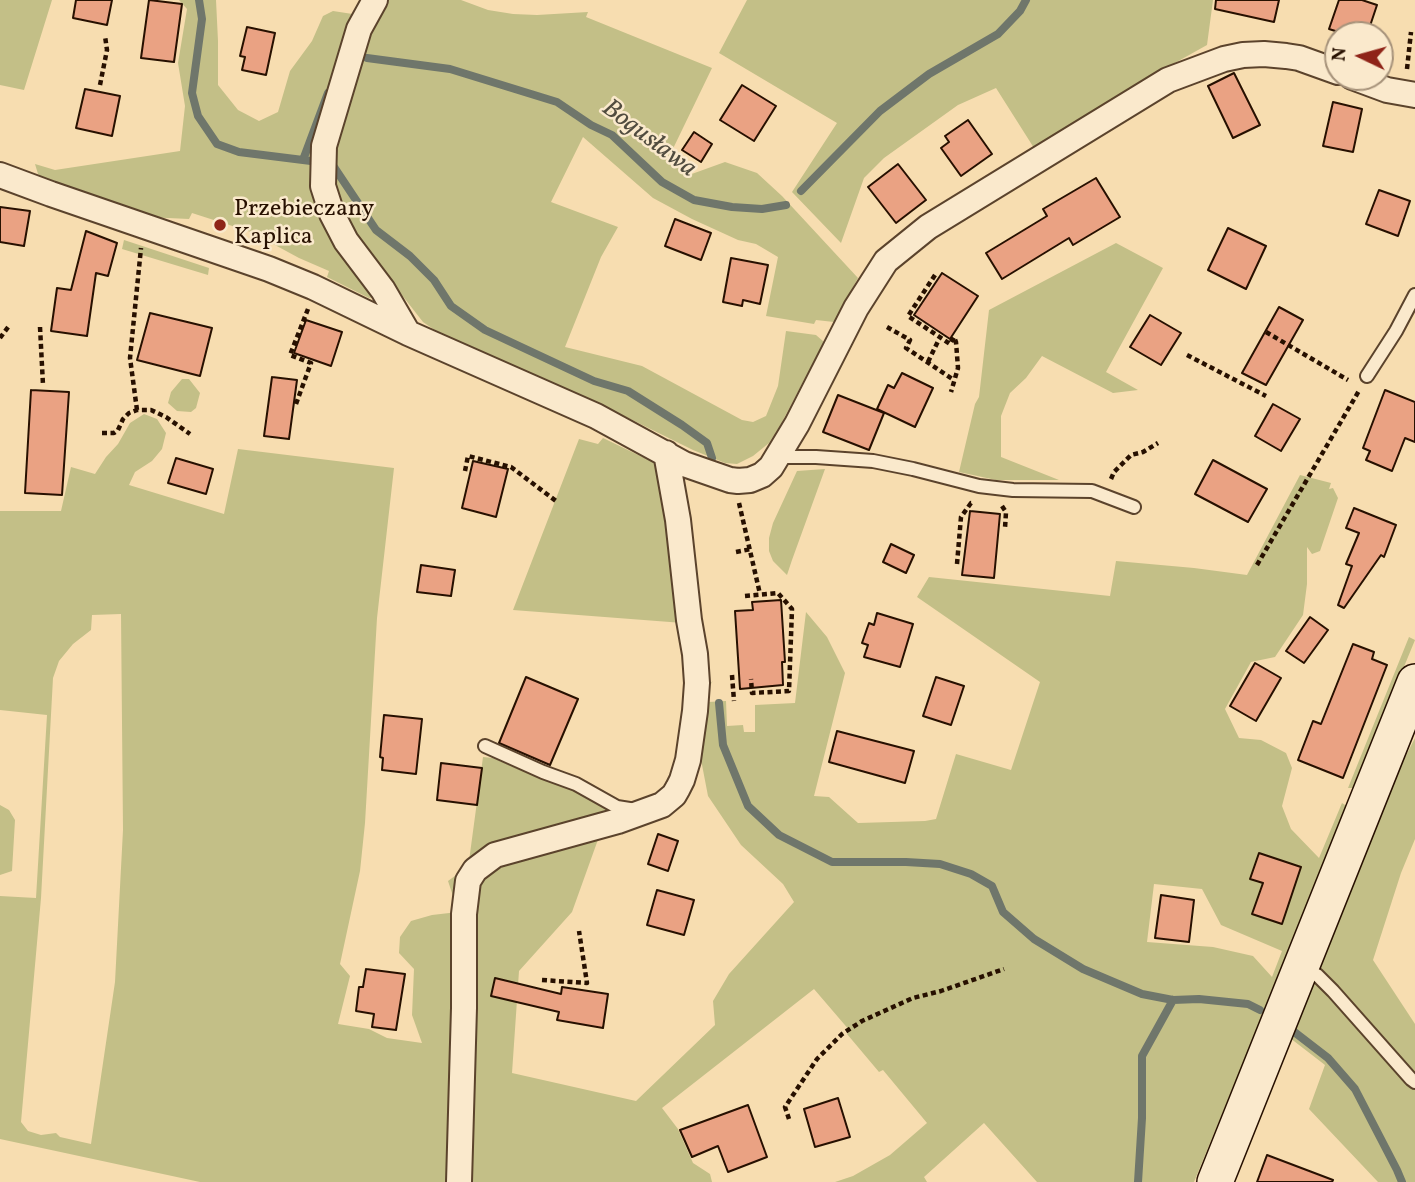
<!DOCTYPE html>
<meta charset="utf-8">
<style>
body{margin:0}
#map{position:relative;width:1415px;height:1182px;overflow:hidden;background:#f7ddb0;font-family:Vollkorn,serif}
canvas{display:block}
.north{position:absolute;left:1324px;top:21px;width:70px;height:70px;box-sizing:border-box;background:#fae9cc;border:2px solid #a6927a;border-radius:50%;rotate:275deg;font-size:19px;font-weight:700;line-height:28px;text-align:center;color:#271000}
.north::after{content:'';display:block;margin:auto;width:24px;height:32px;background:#8f2418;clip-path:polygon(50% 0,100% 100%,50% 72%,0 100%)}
</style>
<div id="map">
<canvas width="1415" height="1182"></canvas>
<div class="north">N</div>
</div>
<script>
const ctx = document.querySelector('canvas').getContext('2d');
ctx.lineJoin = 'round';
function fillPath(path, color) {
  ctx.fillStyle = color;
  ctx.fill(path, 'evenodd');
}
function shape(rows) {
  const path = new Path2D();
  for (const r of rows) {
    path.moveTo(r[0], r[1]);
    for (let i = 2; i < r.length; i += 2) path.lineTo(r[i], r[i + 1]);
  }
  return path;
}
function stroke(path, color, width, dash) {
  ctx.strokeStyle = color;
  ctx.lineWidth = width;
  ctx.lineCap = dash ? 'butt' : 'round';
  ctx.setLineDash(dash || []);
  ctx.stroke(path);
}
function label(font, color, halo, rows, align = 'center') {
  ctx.font = font + ' Vollkorn,serif';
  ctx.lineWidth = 5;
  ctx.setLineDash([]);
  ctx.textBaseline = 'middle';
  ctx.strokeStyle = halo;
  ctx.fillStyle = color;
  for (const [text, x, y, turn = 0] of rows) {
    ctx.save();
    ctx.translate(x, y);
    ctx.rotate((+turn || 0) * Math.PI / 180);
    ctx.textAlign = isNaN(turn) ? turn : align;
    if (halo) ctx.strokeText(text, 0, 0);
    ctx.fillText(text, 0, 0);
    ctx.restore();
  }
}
fillPath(shape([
 [0,0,52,0,24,90,0,85],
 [179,0,216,0,218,41,218,85,238,110,259,121,278,112,290,71,312,41,323,16,333,11,359,15,317,141,374,297,369,298,327,277,329,271,299,258,251,232,192,213,189,219,147,217,45,180,38,174,35,164,55,170,180,151,185,106,178,63,187,9],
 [383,0,461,0,488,10,513,14,537,15,588,12,586,17,712,68,668,159,689,175,725,162,757,173,782,196,858,278,834,322,816,320,814,324,766,316,778,257,756,244,738,240,692,219,653,198,583,137,551,202,618,227,601,257,565,347,642,366,742,420,753,422,766,416,778,386,786,331,816,335,824,342,781,424,769,443,753,456,737,464,725,463,693,450,610,409,465,346,439,333,423,322,351,230,337,204,329,155,358,56],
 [747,0,1213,0,1207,45,1164,69,1034,148,996,88,958,105,884,158,864,178,841,243,792,192,837,123,719,53],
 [124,240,209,268,208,275,122,249],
 [1116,243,1163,268,1106,372,1138,390,1113,393,1042,356,1026,378,1010,393,1001,416,1001,457,1059,480,996,480,959,472,975,404,979,397,989,310],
 [182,379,189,379,200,393,196,408,191,412,177,411,168,403,171,392],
 [144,414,157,419,166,433,162,449,152,461,135,472,129,485,224,514,238,449,394,468,377,618,365,823,360,871,340,964,350,976,338,1024,369,1029,387,1038,422,1043,412,1015,414,969,399,953,400,937,411,921,432,915,458,912,454,1182,200,1182,0,1139,0,896,36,898,47,715,0,710,0,511,61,511,71,467,95,474,106,457,118,444,130,423],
 [121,614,123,830,115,982,91,1144,60,1137,56,1133,41,1135,28,1131,21,1122,41,898,53,678,59,661,73,644,91,630,92,615],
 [603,438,659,465,683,623,513,610,579,439,598,444],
 [825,469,792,560,787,575,773,561,769,551,769,538,773,523,797,471],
 [1300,475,1331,483,1329,489,1333,488,1338,498,1320,551,1312,554,1307,547,1307,584,1303,615,1275,657,1251,662,1225,709,1239,738,1261,740,1286,753,1292,768,1282,806,1291,829,1319,858,1342,803,1348,807,1194,1182,1037,1182,984,1123,924,1177,927,1182,835,1182,853,1176,890,1155,927,1123,883,1070,879,1072,847,1034,850,1031,814,989,662,1108,678,1129,693,1163,710,1174,712,1182,464,1182,471,899,489,866,600,834,572,912,519,971,512,1073,636,1101,715,1025,713,1001,729,974,794,902,783,884,741,845,708,796,698,744,703,690,713,681,707,689,708,702,726,701,727,726,743,725,744,732,755,732,755,705,795,703,806,612,827,637,845,673,814,796,829,797,858,823,925,821,936,819,956,754,1011,770,1040,682,917,597,929,577,1110,596,1116,561,1194,568,1247,575],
 [1154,884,1202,889,1221,925,1282,951,1272,977,1253,956,1213,947,1147,942],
 [1409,637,1415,640,1354,788,1348,788],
 [1415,738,1415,839,1401,873,1373,960,1415,1024,1415,1182,1378,1182,1309,1109,1325,1065,1290,1038,1323,959,1395,777],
 [483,757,493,758,532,775,568,787,615,810,495,849,459,899,453,896,448,881,459,873,469,861],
 [0,805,9,810,15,820,12,871,0,875]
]), '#c3bf87');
stroke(shape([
 [199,0,202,19,192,93,198,116,217,144,239,152,311,161],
 [367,58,450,69,557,102,591,125,612,135,662,182,694,200,732,207,762,209,786,205],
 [303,160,328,93],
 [332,164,376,230,410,256,434,280,451,306,485,330,594,381,628,391,682,425,707,443,712,458],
 [801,191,880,111,929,74,998,34,1020,11,1026,0],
 [719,703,723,745,748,806,779,835,832,862,906,862,940,864,971,874,992,886,1003,912,1034,939,1083,969,1142,994,1173,1000,1199,999,1248,1004,1260,1010],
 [1293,1031,1328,1058,1355,1089,1397,1170,1402,1182],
 [1138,1182,1142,1118,1142,1056,1173,1000]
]), '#6f766b', 8);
const building = shape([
 [76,0,112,0,107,25,73,18,76,0],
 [149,0,182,4,174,62,141,58,149,0],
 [1216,0,1279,0,1274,22,1215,9,1216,0],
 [1339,0,1362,0,1377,5,1367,35,1348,35,1329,29,1339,0],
 [247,27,275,33,266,75,242,70,245,57,240,56,247,27],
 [1234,73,1260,125,1233,138,1208,86,1234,73],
 [742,85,776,106,754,141,720,120,742,85],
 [85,89,120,96,112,136,76,128,85,89],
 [1333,102,1362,109,1353,152,1323,146,1333,102],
 [968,120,992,154,961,176,941,148,949,142,945,136,968,120],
 [694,132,712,144,701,162,682,150,694,132],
 [898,164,926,200,896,223,868,187,898,164],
 [1096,178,1120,217,1073,245,1069,238,1002,279,986,253,1047,216,1043,209,1096,178],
 [1379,190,1410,201,1398,236,1366,224,1379,190],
 [0,207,30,211,24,246,0,242,0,207],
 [675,219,711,233,701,260,665,246,675,219],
 [1228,228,1266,246,1246,289,1208,270,1228,228],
 [86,231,117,243,108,276,96,273,87,336,51,331,57,288,71,290,86,231],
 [731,258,768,265,760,304,743,300,742,306,723,302,731,258],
 [942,273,978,296,950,339,914,315,942,273],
 [1279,307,1303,320,1266,385,1242,373,1279,307],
 [150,313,212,328,200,376,137,360,150,313],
 [1150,315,1181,333,1161,365,1130,347,1150,315],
 [306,320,342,332,331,366,294,353,306,320],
 [902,373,933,388,915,427,877,409,888,385,894,388,902,373],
 [272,377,297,380,289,439,264,436,272,377],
 [31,390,69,392,62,495,25,493,31,390],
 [1385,390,1415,402,1415,442,1405,438,1392,471,1366,460,1370,451,1363,448,1385,390],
 [838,395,884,413,869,450,823,432,838,395],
 [1273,404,1300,419,1281,451,1255,436,1273,404],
 [176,458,213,469,206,494,168,483,176,458],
 [1213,460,1267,489,1248,522,1195,494,1213,460],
 [473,461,508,469,496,517,462,508,473,461],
 [1354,508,1396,525,1384,557,1381,555,1344,608,1338,605,1352,566,1346,564,1359,533,1346,528,1354,508],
 [970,511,1000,514,994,578,962,575,970,511],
 [891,544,914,555,906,573,883,562,891,544],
 [421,565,455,570,451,596,417,592,421,565],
 [781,600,785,662,782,662,783,685,740,689,735,611,753,610,752,602,781,600],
 [877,613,913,624,900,667,864,657,868,645,862,643,869,623,874,625,877,613],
 [1310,617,1328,630,1304,663,1286,651,1310,617],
 [1353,644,1374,652,1372,659,1387,665,1343,778,1298,760,1313,721,1321,724,1353,644],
 [1255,663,1281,678,1256,721,1230,706,1255,663],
 [526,677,578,699,550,765,499,743,526,677],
 [936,677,964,686,951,725,923,716,936,677],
 [384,715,422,719,416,774,382,770,383,758,380,757,384,715],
 [837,731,914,751,905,783,829,762,837,731],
 [441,763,482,768,477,805,437,800,441,763],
 [658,834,678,841,668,871,648,864,658,834],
 [1259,853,1301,867,1282,924,1252,914,1263,883,1250,879,1259,853],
 [657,890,694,900,684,935,647,925,657,890],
 [1161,895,1194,900,1189,942,1155,938,1161,895],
 [366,969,405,974,396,1030,372,1027,374,1014,356,1011,359,987,363,987,366,969],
 [495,978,561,994,562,987,608,994,603,1028,557,1020,559,1012,491,996,495,978],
 [838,1098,850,1137,815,1147,804,1109,838,1098],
 [748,1105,767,1157,728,1172,718,1146,692,1157,680,1130,748,1105],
 [1267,1155,1333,1180,1332,1182,1257,1182,1267,1155]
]);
fillPath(building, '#eaa283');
stroke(building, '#271000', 2);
const service = shape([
 [1367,376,1396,331,1415,295],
 [778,457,816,457,873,461,913,469,979,486,1013,490,1092,491,1134,507],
 [485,746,543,772,576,784,617,807,636,810],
 [1304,970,1317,975,1333,991,1411,1079,1415,1082]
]);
const minor = shape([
 [375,0,359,29,324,146,323,186,332,214,346,241,383,290,408,333],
 [1352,77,1387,90,1415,95],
 [0,175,51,194,269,269,313,287,408,333,596,416,684,464,730,480,738,481,750,480,762,475,771,467,797,424,856,308,886,261,928,227,1168,80,1224,59,1243,55,1264,54,1286,56,1299,58,1338,72],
 [459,1182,464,1008,464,914,468,881,475,870,495,855,618,821,662,805,674,795,678,788,682,780,688,760,695,711,697,683,695,654,689,620,678,520,666,453]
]);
const secondary = shape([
 [1215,1182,1415,682]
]);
stroke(service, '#5b432c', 16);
stroke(minor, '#5b432c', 28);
stroke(secondary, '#271000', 38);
stroke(shape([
 [1407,69,1411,32],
 [100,85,107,50,105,36],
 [935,275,908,316,950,344,954,337,956,342,958,368,951,392],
 [40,327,43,385],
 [887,327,910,340,906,348,954,380],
 [1266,332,1348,380],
 [0,338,9,326],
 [1187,355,1266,396],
 [928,362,940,337],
 [296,404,311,363,290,355,308,309],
 [137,410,130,358,141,248],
 [102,433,114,433,118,430,123,419,129,413,137,410,151,410,166,417,190,434],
 [465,471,468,456,511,467,556,501],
 [1111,479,1114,472,1131,455,1143,452,1158,443],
 [739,503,760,594],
 [1002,506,1006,512,1005,528],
 [736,552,751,549],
 [957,564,961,517,971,503,972,503],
 [1257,565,1360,389],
 [745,596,778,593,792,609,789,691,752,693,751,679],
 [732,675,734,701],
 [542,980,587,983,579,931],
 [789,1119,785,1107,817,1059,842,1034,862,1021,913,998,941,991,1004,969]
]), '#271000', 4.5, [5, 3.5]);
stroke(service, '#fae9cc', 12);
stroke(minor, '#fae9cc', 24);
stroke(secondary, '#fae9cc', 35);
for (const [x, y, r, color] of [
 [220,225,7,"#8f2418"]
]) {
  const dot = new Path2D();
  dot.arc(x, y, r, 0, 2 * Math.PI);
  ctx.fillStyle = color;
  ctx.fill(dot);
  stroke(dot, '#fae9cc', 2.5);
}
label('24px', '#271000', '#fae9cc', [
 ["Przebieczany",234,211],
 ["Kaplica",234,239]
], 'left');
label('italic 26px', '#514c3f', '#fae9cc', [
 ["Bogusława",648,140,37]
]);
</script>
